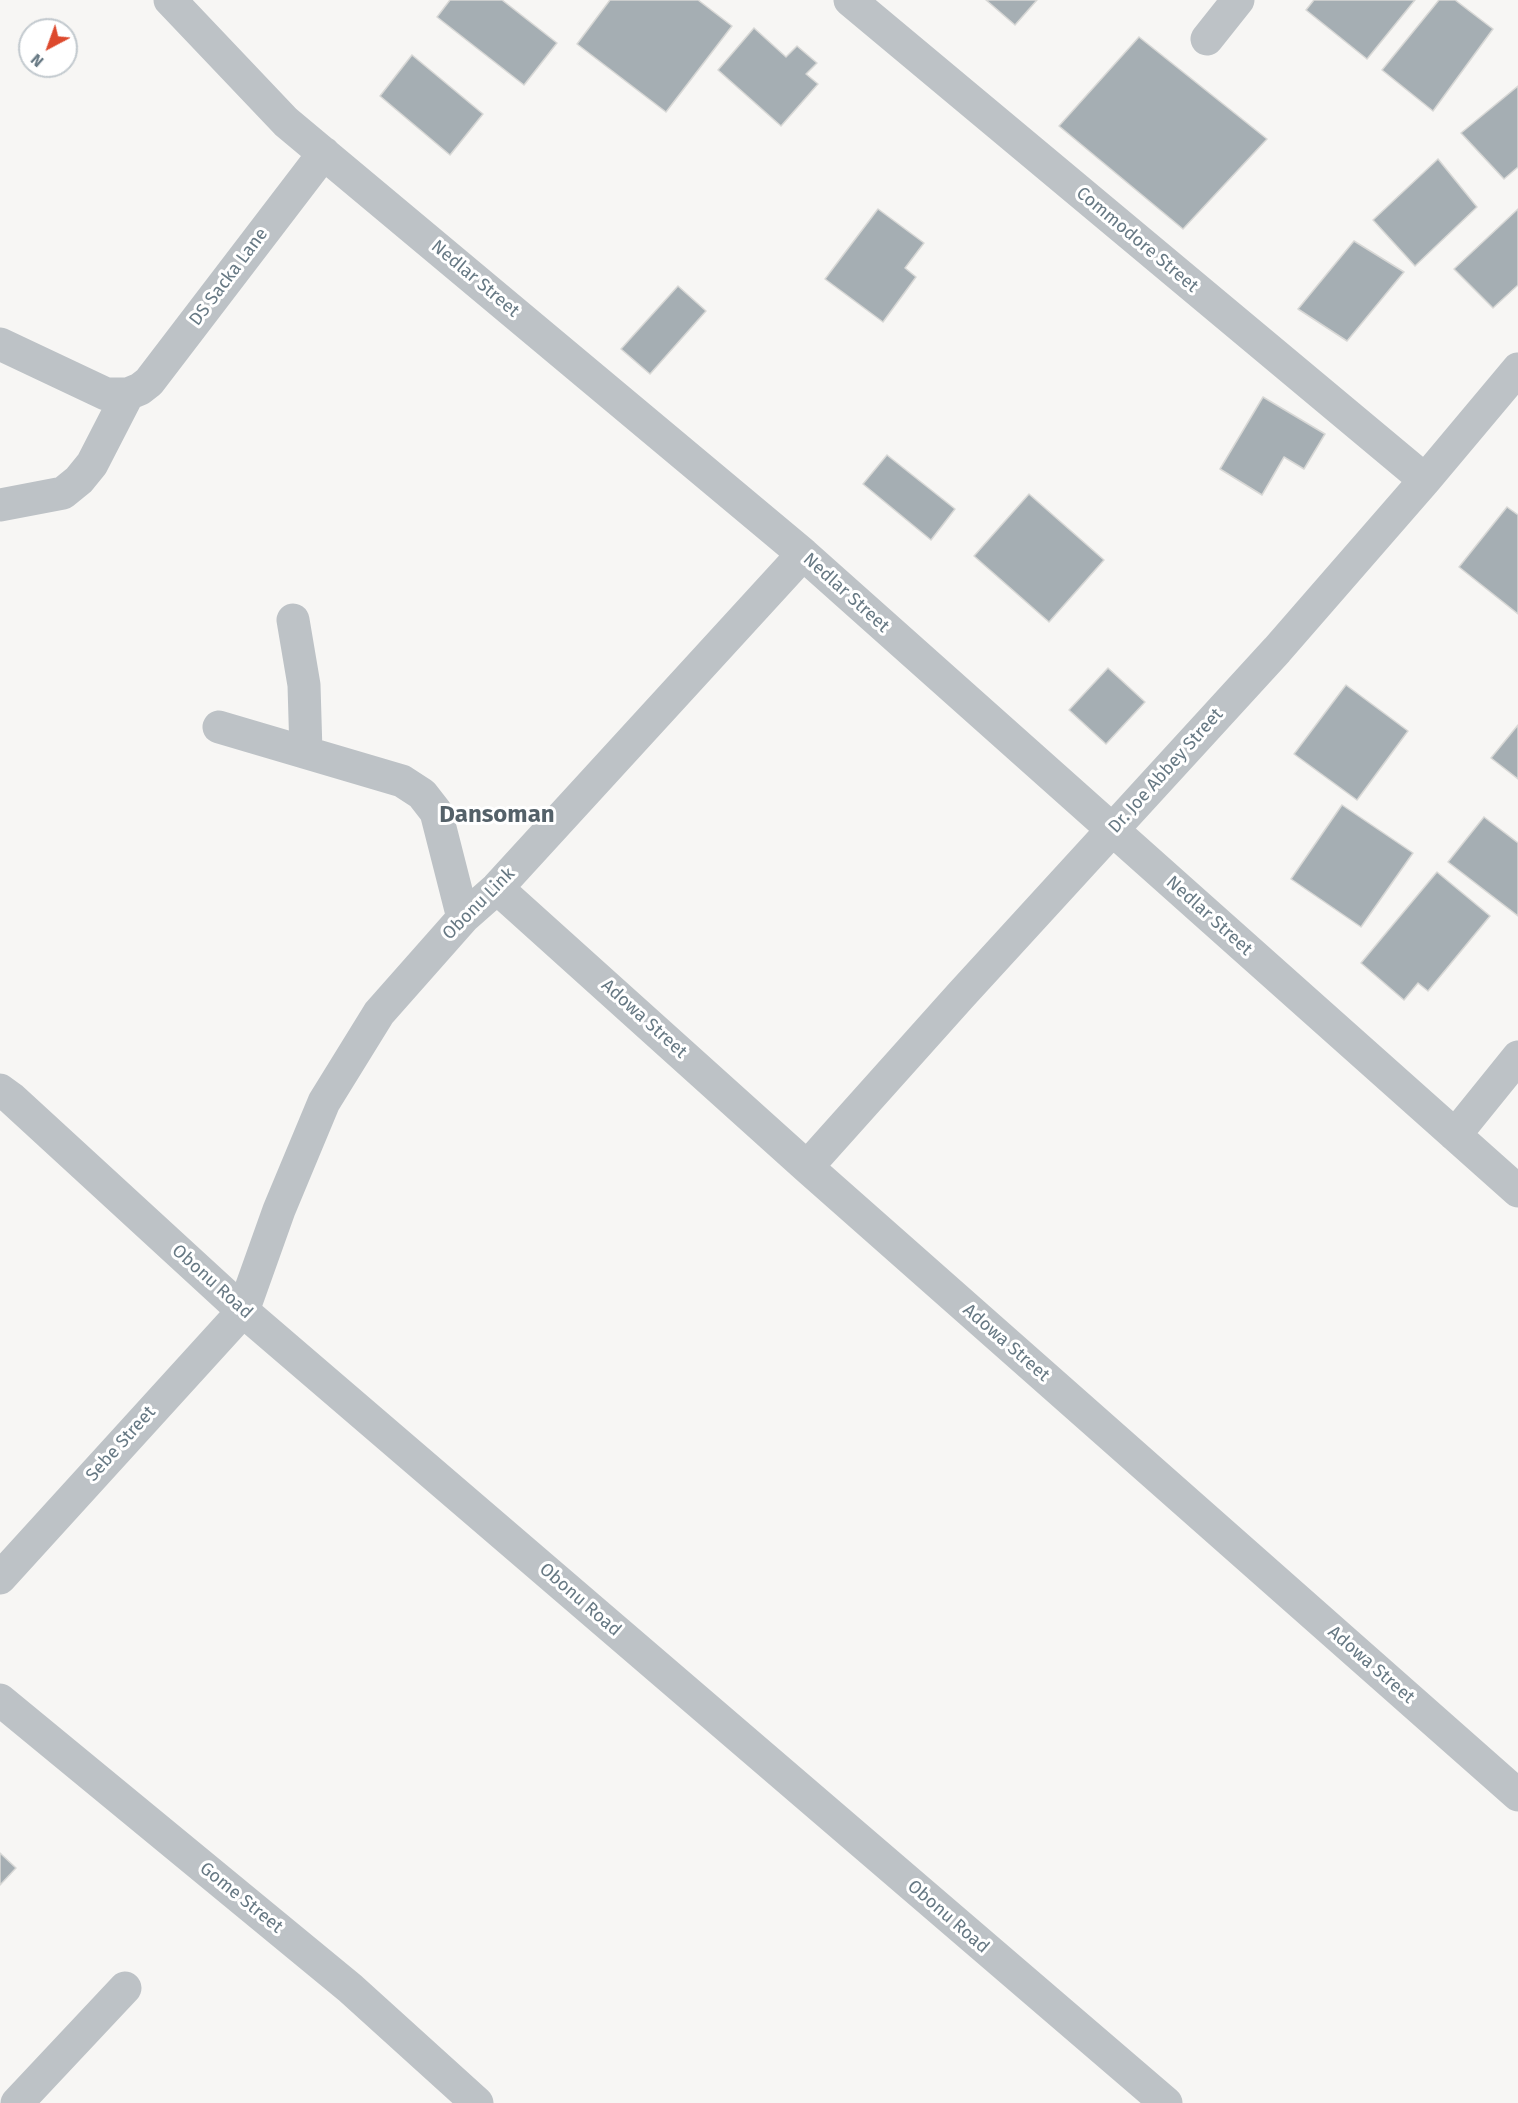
<!DOCTYPE html>
<style>
body{margin:0}
#map{position:relative;width:1518px;height:2103px;overflow:hidden;background:#f7f6f4;font-family:"Fira Sans",sans-serif}
canvas{display:block}
.north{position:absolute;left:18px;top:18px;width:60px;height:60px;box-sizing:border-box;background:#fff;border:2px solid #c2c9ce;border-radius:50%;rotate:221deg;font-size:16px;font-weight:700;line-height:24px;text-align:center;color:#677984}
.north::after{content:'';display:block;margin:auto;width:21px;height:27px;background:#dd492d;clip-path:polygon(50% 0,100% 100%,50% 72%,0 100%)}
</style>
<div id="map">
<canvas width="1518" height="2103"></canvas>
<div class="north">N</div>
</div>
<script>
const ctx = document.querySelector('canvas').getContext('2d');
ctx.lineJoin = 'round';
function fillPath(path, color) {
  ctx.fillStyle = color;
  ctx.fill(path, 'evenodd');
}
function shape(rows) {
  const path = new Path2D();
  for (const r of rows) {
    path.moveTo(r[0], r[1]);
    for (let i = 2; i < r.length; i += 2) path.lineTo(r[i], r[i + 1]);
  }
  return path;
}
function stroke(path, color, width, dash) {
  ctx.strokeStyle = color;
  ctx.lineWidth = width;
  ctx.lineCap = dash ? 'butt' : 'round';
  ctx.setLineDash(dash || []);
  ctx.stroke(path);
}
function label(font, color, halo, rows, align = 'center') {
  ctx.font = font + ' "Fira Sans",sans-serif';
  ctx.lineWidth = 6;
  ctx.setLineDash([]);
  ctx.textBaseline = 'middle';
  ctx.strokeStyle = halo;
  ctx.fillStyle = color;
  for (const [text, x, y, turn = 0] of rows) {
    ctx.save();
    ctx.translate(x, y);
    ctx.rotate((+turn || 0) * Math.PI / 180);
    ctx.textAlign = isNaN(turn) ? turn : align;
    if (halo) ctx.strokeText(text, 0, 0);
    ctx.fillText(text, 0, 0);
    ctx.restore();
  }
}
const building = shape([
 [450,0,502,0,557,43,524,85,437,17,450,0],
 [610,0,698,0,732,26,666,112,577,44,610,0],
 [986,0,1037,0,1015,25,986,0],
 [1314,0,1415,0,1367,59,1306,10,1314,0],
 [1439,0,1455,0,1493,29,1433,111,1382,70,1439,0],
 [754,28,786,57,797,46,817,63,806,74,818,84,781,126,718,70,754,28],
 [1139,37,1267,139,1183,229,1059,126,1139,37],
 [412,55,483,114,450,155,380,96,412,55],
 [1518,86,1518,167,1504,179,1461,133,1518,86],
 [1438,159,1477,207,1415,266,1373,220,1438,159],
 [878,209,924,243,905,268,916,277,883,322,825,279,878,209],
 [1518,209,1518,285,1493,308,1454,269,1518,209],
 [1354,241,1404,272,1347,341,1298,309,1354,241],
 [678,286,706,311,650,374,621,349,678,286],
 [1263,397,1325,434,1304,469,1284,457,1262,495,1220,469,1263,397],
 [887,455,955,509,931,540,863,484,887,455],
 [1029,494,1104,560,1049,622,974,556,1029,494],
 [1507,507,1518,515,1518,614,1459,567,1507,507],
 [1108,668,1145,702,1106,744,1069,710,1108,668],
 [1346,685,1408,731,1357,800,1294,754,1346,685],
 [1518,725,1518,779,1491,758,1518,725],
 [1342,805,1413,853,1361,927,1291,879,1342,805],
 [1484,817,1518,843,1518,916,1448,862,1484,817],
 [1437,872,1490,916,1428,991,1418,983,1404,1000,1361,963,1437,872],
 [0,1853,16,1868,0,1885,0,1853]
]);
fillPath(building, '#a5aeb3');
stroke(building, '#d8d8d6', 1.5);
stroke(shape([
 [170,0,286,122,803,554,1518,1191],
 [850,0,1425,480],
 [1207,39,1238,0],
 [0,344,106,394,128,394,140,389,149,382,324,153],
 [0,505,63,493,79,480,92,464,128,394],
 [293,620,304,685,306,752],
 [219,727,402,781,422,794,436,812,463,918],
 [497,888,807,1167,1518,1795],
 [0,1090,11,1098,243,1311,1166,2103],
 [1455,1135,1518,1057],
 [807,1167,961,995,1277,650,1425,480,1518,369],
 [0,1578,243,1311,279,1210,324,1102,379,1013,463,918,497,888,803,554],
 [0,1700,350,1988,477,2103],
 [17,2103,125,1988]
]), '#bdc2c6', 33);
label('18px', '#677984', '#fff', [
 ["Commodore Street",1137,240,40],
 ["DS Sacka Lane",229,277,-53],
 ["Nedlar Street",475,279,40],
 ["Nedlar Street",846,593,42],
 ["Dr. Joe Abbey Street",1166,771,-48],
 ["Obonu Link",479,904,-45],
 ["Nedlar Street",1209,916,42],
 ["Adowa Street",644,1019,42],
 ["Obonu Road",212,1282,42],
 ["Adowa Street",1006,1343,41],
 ["Sebe Street",121,1444,-48],
 ["Obonu Road",580,1600,41],
 ["Adowa Street",1371,1665,41],
 ["Gome Street",241,1898,39],
 ["Obonu Road",948,1917,41]
]);
label('bold 24px', '#546169', '#fff', [
 ["Dansoman",497,815]
]);
</script>
